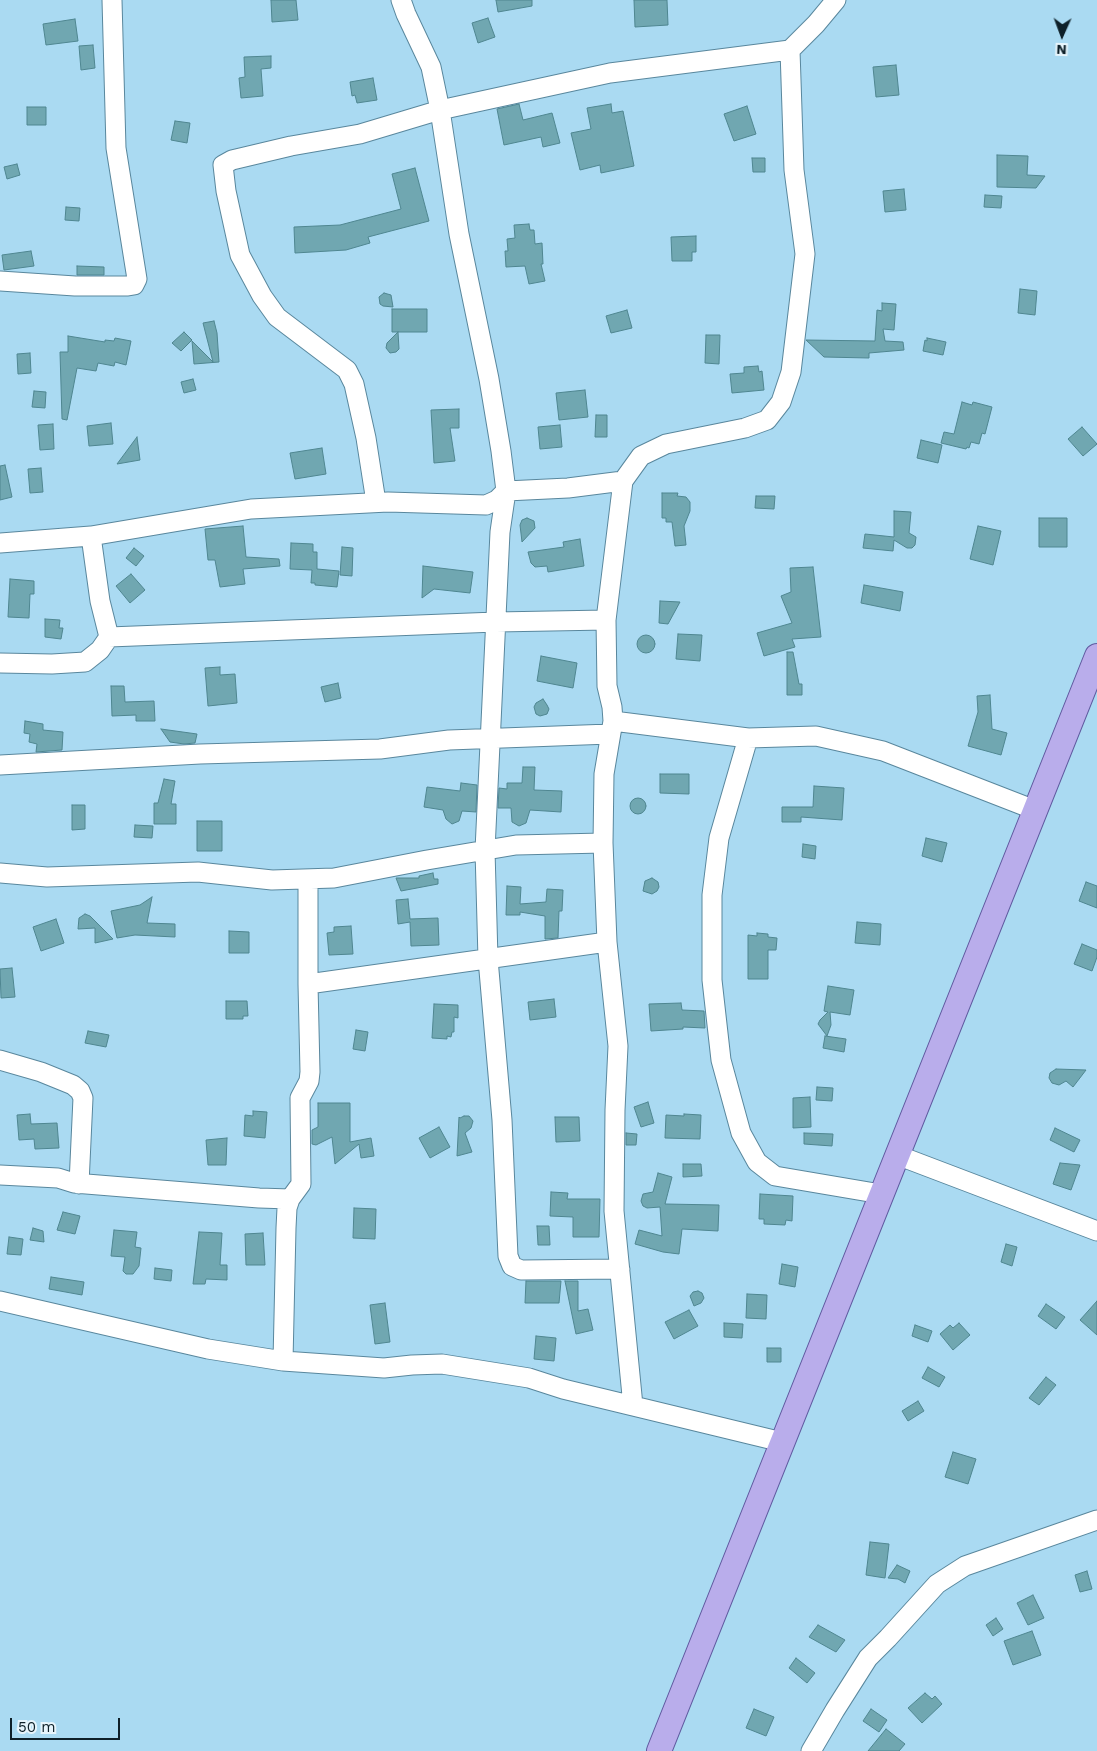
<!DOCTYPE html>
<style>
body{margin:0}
#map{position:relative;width:1097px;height:1751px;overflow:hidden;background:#aadaf2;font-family:"Work Sans",sans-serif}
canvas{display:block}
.north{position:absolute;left:1037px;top:10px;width:50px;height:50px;-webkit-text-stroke:4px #e7f5fc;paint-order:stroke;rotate:182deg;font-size:14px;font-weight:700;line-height:20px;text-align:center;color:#0e2029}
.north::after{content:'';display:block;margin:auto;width:18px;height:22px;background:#0e2029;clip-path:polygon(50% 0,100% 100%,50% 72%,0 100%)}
.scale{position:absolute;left:10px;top:1718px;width:110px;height:22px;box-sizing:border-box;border:2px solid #0e2029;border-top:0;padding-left:6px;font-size:15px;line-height:18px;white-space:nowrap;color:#0e2029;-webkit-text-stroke:4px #e7f5fc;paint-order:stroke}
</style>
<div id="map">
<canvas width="1097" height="1751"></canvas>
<div class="north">N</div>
<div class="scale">50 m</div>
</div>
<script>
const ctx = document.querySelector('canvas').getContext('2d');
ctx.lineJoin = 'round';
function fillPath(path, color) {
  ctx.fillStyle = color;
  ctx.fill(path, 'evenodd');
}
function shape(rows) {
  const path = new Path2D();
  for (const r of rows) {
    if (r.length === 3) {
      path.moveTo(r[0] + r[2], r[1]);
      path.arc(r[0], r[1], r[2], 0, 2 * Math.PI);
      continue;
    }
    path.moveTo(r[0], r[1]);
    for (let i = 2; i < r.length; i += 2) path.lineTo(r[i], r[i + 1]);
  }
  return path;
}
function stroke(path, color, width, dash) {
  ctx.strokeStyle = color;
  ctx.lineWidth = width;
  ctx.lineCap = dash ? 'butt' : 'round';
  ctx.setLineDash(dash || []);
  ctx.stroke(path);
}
const building = shape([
 [271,0,296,0,298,20,272,22,271,0],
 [496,0,532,0,532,6,498,12,496,0],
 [634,0,667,0,668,25,635,27,634,0],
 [488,18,495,37,478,43,472,23,488,18],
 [75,19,78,41,46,45,43,24,75,19],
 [93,45,95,68,81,70,79,46,93,45],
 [271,56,271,68,261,69,263,96,241,98,239,78,245,77,244,57,271,56],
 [896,65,899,95,876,97,873,67,896,65],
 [373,78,377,100,357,103,355,95,352,96,350,82,373,78],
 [519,104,523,120,552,113,560,143,543,147,541,137,504,145,497,109,519,104],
 [611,104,612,113,623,111,634,166,601,173,600,165,580,170,571,133,591,129,587,108,611,104],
 [747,106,756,134,734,141,724,114,747,106],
 [27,107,46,107,46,125,27,125,27,107],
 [175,121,190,123,187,143,171,140,175,121],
 [997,155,1028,156,1027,175,1045,176,1036,188,997,187,997,155],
 [752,158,765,158,765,172,753,172,752,158],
 [17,164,20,175,7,179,4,167,17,164],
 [415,168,429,221,368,237,370,243,346,250,295,253,294,227,340,225,401,209,392,174,415,168],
 [904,189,906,210,885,212,883,191,904,189],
 [985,195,1002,196,1001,208,984,207,985,195],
 [66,207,80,208,79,221,65,220,66,207],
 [529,224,530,230,534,230,535,244,542,243,543,264,541,264,545,281,529,284,525,266,506,267,505,251,508,251,507,239,515,238,514,225,529,224],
 [696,236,696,252,692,252,692,261,672,261,671,237,696,236],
 [31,251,34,266,4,270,2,255,31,251],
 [77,266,104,267,104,275,77,275,77,266],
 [1020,289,1037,291,1035,315,1018,313,1020,289],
 [384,293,391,295,393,307,383,306,380,304,379,297,384,293],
 [882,303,896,304,894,330,883,329,885,341,903,342,904,350,869,353,869,358,824,357,806,340,875,341,877,310,882,311,882,303],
 [392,309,427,309,427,332,392,332,392,309],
 [627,310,632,328,611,333,606,316,627,310],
 [214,321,217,333,219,362,194,364,192,341,213,362,203,323,214,321],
 [184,332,192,340,181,351,172,343,184,332],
 [398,332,399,349,396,352,390,353,386,348,387,343,398,332],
 [706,335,720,335,719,364,705,363,706,335],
 [68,336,105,342,105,340,114,341,115,338,131,341,126,365,115,362,114,366,98,363,96,371,77,368,67,420,62,419,60,352,68,352,68,336],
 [927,338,946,342,943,355,923,351,925,340,927,341,927,338],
 [30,353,31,373,18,374,17,354,30,353],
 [758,366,759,372,762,371,764,390,732,393,730,374,744,373,744,367,758,366],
 [193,379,196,390,184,393,181,382,193,379],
 [585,390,588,417,559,420,556,393,585,390],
 [34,391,46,392,45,408,32,407,34,391],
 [962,402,972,405,973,402,992,407,985,434,982,433,979,444,971,442,969,448,967,447,966,449,941,443,944,432,954,434,962,402],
 [459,409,459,428,450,428,455,461,434,463,431,410,459,409],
 [596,415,607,415,607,437,595,437,596,415],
 [111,423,113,444,89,446,87,426,111,423],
 [53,424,54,449,40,450,38,425,53,424],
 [560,425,562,447,540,449,538,427,560,425],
 [1082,427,1097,444,1083,456,1068,439,1082,427],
 [137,437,140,460,117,464,137,437],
 [921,440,942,445,938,463,917,458,921,440],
 [322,448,326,474,295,479,290,453,322,448],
 [5,465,12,497,0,500,0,466,5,465],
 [41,468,43,492,30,493,28,469,41,468],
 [662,493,678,493,677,496,686,497,690,502,690,511,684,526,686,545,675,546,672,522,666,522,666,518,662,518,662,493],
 [756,496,775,496,774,509,755,508,756,496],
 [894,511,911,512,909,533,916,537,915,545,912,548,907,548,894,540,893,551,863,548,865,534,894,537,894,511],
 [527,518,534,521,535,528,522,542,520,525,522,520,527,518],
 [1039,518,1067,518,1067,547,1039,547,1039,518],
 [243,526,246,557,279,559,280,566,243,569,245,584,220,587,215,560,208,560,205,529,243,526],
 [978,526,1001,531,993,565,970,559,978,526],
 [580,539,584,566,548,572,547,566,535,567,531,563,528,552,564,547,563,542,580,539],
 [291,543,313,544,313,552,317,552,317,569,339,571,337,587,315,585,315,583,311,583,312,570,290,569,291,543],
 [342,547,353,548,352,576,340,575,342,547],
 [134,548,144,556,136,566,126,558,134,548],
 [423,566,473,572,470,593,434,589,422,598,423,566],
 [813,567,821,637,792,639,795,647,764,656,757,633,792,623,781,596,791,592,790,568,813,567],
 [131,574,145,590,130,603,116,586,131,574],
 [10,579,34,581,34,594,30,594,29,618,8,617,10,579],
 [864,585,903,592,900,611,861,603,864,585],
 [660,601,680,602,668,624,659,623,660,601],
 [45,619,60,620,59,628,63,628,61,639,45,637,45,619],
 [678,634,702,635,700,661,676,659,678,634],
 [646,644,9],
 [787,652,793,652,799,684,802,684,802,695,787,695,787,652],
 [541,656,577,663,573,688,537,681,541,656],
 [220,667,220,675,235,674,237,703,208,706,205,668,220,667],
 [338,683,341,698,325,702,321,687,338,683],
 [111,686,124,686,125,702,154,701,155,721,136,721,136,715,112,716,111,686],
 [990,695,992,729,1007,733,1001,755,968,746,978,712,977,696,990,695],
 [543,699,547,705,549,709,547,714,540,716,536,714,534,707,536,703,543,699],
 [25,721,43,724,43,730,63,732,62,750,36,752,37,744,29,742,30,734,24,733,25,721],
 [161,729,197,734,195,743,184,744,170,742,161,729],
 [523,767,535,767,534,790,562,791,561,812,530,810,526,823,519,826,512,822,511,808,498,808,499,788,507,789,507,783,522,783,523,767],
 [660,774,689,774,689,794,660,793,660,774],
 [164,779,175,781,171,804,176,804,176,824,154,824,154,803,158,803,164,779],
 [461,783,477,785,476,812,462,811,459,821,452,824,446,819,443,810,424,807,427,787,460,791,461,783],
 [814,786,844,788,842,820,801,817,801,822,782,822,782,807,813,807,814,786],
 [638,806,8],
 [72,805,85,805,85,829,72,830,72,805],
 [197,821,222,821,222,851,197,851,197,821],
 [135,825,153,826,152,838,134,837,135,825],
 [926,838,947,843,942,862,922,856,926,838],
 [803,844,816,846,815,859,802,857,803,844],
 [433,873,434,879,438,879,438,884,401,891,396,878,419,878,419,876,433,873],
 [652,878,658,882,659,887,657,891,652,894,643,891,645,881,652,878],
 [1086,882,1097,886,1097,908,1079,901,1086,882],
 [507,886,521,887,520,904,546,902,547,889,563,890,562,911,559,911,558,938,545,939,545,916,520,912,520,915,506,915,507,886],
 [152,897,147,923,175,924,175,937,135,935,117,938,111,911,140,905,152,897],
 [408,899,410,919,438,918,439,945,411,946,410,922,398,924,396,900,408,899],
 [85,914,90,916,113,939,95,943,95,928,78,929,79,918,85,914],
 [56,919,64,943,41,951,33,927,56,919],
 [857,922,881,924,880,945,855,943,857,922],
 [351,926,353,954,329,955,327,933,334,932,334,927,351,926],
 [229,931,249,932,249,953,229,953,229,931],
 [757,933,768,934,768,937,777,938,776,950,768,950,768,979,748,979,748,935,757,936,757,933],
 [1082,944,1097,950,1097,957,1092,971,1074,964,1082,944],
 [12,968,15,997,1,998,0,969,12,968],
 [828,986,854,990,850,1015,830,1012,831,1025,827,1036,818,1024,820,1020,828,1012,824,1011,828,986],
 [554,999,556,1017,530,1020,528,1002,554,999],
 [226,1001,247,1001,248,1016,243,1016,243,1019,226,1019,226,1001],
 [681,1003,682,1010,704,1011,705,1028,683,1027,683,1029,651,1031,649,1004,681,1003],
 [434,1004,458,1005,458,1018,454,1017,454,1032,452,1032,451,1037,447,1036,447,1039,432,1038,434,1004],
 [356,1030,368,1032,365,1051,353,1049,356,1030],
 [88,1031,109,1035,106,1047,85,1043,88,1031],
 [825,1036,846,1039,844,1052,823,1048,825,1036],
 [1056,1069,1086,1070,1073,1087,1066,1081,1059,1085,1052,1083,1049,1078,1050,1073,1056,1069],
 [817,1087,833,1088,832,1101,816,1100,817,1087],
 [810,1097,811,1127,793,1128,793,1098,810,1097],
 [648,1102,654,1123,641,1127,634,1107,648,1102],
 [318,1103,350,1103,350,1142,371,1138,374,1156,361,1158,359,1144,335,1164,332,1137,316,1145,312,1144,312,1130,318,1127,318,1103],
 [253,1111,267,1112,265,1138,244,1136,245,1115,253,1116,253,1111],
 [30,1114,31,1124,57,1123,59,1148,35,1149,34,1139,19,1140,17,1115,30,1114],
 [684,1114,701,1115,700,1139,665,1138,666,1115,684,1116,684,1114],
 [464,1116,469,1116,473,1121,471,1128,465,1133,472,1152,457,1156,459,1117,460,1118,464,1116],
 [555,1117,579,1117,580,1141,556,1142,555,1117],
 [439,1127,450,1147,430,1158,419,1138,439,1127],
 [1055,1128,1080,1140,1074,1152,1050,1140,1055,1128],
 [626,1133,637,1134,636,1145,626,1145,626,1133],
 [804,1133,833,1134,832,1146,804,1144,804,1133],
 [227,1138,226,1165,208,1165,206,1140,227,1138],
 [1060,1163,1080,1165,1071,1190,1053,1184,1060,1163],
 [683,1164,701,1164,702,1176,683,1177,683,1164],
 [658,1173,672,1177,665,1204,719,1205,718,1231,682,1229,679,1254,663,1252,635,1244,639,1230,662,1236,660,1207,647,1208,643,1206,641,1201,643,1194,653,1192,658,1173],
 [551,1192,568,1193,567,1199,600,1199,599,1237,573,1237,573,1217,550,1216,551,1192],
 [760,1194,793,1196,792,1221,786,1220,785,1225,764,1224,764,1219,759,1219,760,1194],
 [354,1208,376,1209,375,1239,353,1238,354,1208],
 [63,1212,80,1216,75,1234,57,1230,63,1212],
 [537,1226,549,1226,550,1245,538,1245,537,1226],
 [33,1228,43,1231,44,1242,30,1240,33,1228],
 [114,1230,137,1232,135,1247,141,1248,139,1266,133,1274,126,1274,123,1271,125,1257,111,1256,114,1230],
 [199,1232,222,1233,220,1265,227,1265,227,1280,206,1279,205,1284,193,1284,199,1232],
 [263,1233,265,1265,246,1265,245,1234,263,1233],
 [9,1237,23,1239,21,1255,7,1254,9,1237],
 [1006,1244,1017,1247,1012,1266,1001,1262,1006,1244],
 [782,1264,798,1267,795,1287,779,1284,782,1264],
 [155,1268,172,1270,171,1281,154,1279,155,1268],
 [51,1277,84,1282,82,1295,49,1289,51,1277],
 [526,1281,561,1281,559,1303,525,1303,526,1281],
 [565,1281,578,1281,578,1311,588,1309,593,1330,576,1334,565,1281],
 [698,1291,702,1293,704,1298,701,1303,694,1306,690,1296,693,1292,698,1291],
 [747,1294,767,1295,766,1319,746,1318,747,1294],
 [1097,1301,1097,1335,1080,1320,1097,1301],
 [385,1303,390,1342,375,1344,370,1305,385,1303],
 [1046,1304,1065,1317,1056,1329,1038,1316,1046,1304],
 [689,1310,698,1326,674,1339,665,1322,689,1310],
 [724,1323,743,1324,742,1338,724,1337,724,1323],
 [959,1323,970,1335,953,1350,940,1334,950,1325,953,1328,959,1323],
 [915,1325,932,1331,928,1342,912,1336,915,1325],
 [536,1336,556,1338,554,1361,534,1359,536,1336],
 [767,1348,781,1348,781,1362,767,1362,767,1348],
 [928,1367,945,1377,939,1387,922,1378,928,1367],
 [1046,1377,1056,1385,1039,1405,1029,1398,1046,1377],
 [918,1401,924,1411,908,1421,902,1411,918,1401],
 [953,1452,976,1459,968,1484,945,1477,953,1452],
 [870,1542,889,1544,885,1578,866,1575,870,1542],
 [897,1565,910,1571,905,1583,898,1579,888,1578,897,1565],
 [1087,1571,1092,1589,1080,1592,1075,1575,1087,1571],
 [1033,1595,1044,1618,1028,1625,1017,1603,1033,1595],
 [996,1618,1003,1629,993,1636,986,1625,996,1618],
 [818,1625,845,1640,836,1652,809,1637,818,1625],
 [1032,1631,1041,1655,1013,1665,1004,1641,1032,1631],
 [796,1658,815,1673,807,1683,789,1668,796,1658],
 [925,1693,932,1699,935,1696,942,1704,922,1723,908,1708,925,1693],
 [754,1709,774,1717,766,1736,746,1728,754,1709],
 [871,1709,887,1720,879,1732,863,1721,871,1709],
 [886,1729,905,1744,899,1751,868,1751,886,1729]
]);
fillPath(building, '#70a7b1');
stroke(building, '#4f8690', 1);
const minor = shape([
 [0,281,75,286,128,286,134,285,137,279,116,148,112,0],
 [623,481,641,456,666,444,745,428,767,420,781,402,791,372,805,254,794,170,790,50,816,24,836,0],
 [376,502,366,438,354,384,347,370,277,317,262,296,240,255,226,191,223,165,232,160,291,146,360,134,440,110,431,67,406,14,401,0],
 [91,536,251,509,388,502,486,505,497,500,506,491,500,532,485,850,488,959,502,1120,508,1256,512,1266,521,1270,620,1269],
 [0,543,91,536,100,601,109,637,496,622,606,620,607,686,612,707,613,721,748,738,816,736,883,751,1035,810],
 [606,620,623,481,568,488,506,491,501,451,489,379,459,234,440,110,610,73,790,50],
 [0,663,52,664,85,662,100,650,109,637],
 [613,721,604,774,603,843,607,942,618,1046,615,1110,614,1211,633,1406],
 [748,738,719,838,712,895,712,980,721,1060,741,1133,757,1162,775,1176,881,1194],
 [0,765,200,754,380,749,449,740,610,734],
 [0,873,47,877,198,872,272,880,334,878,427,860,516,845,603,843],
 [308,984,607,942],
 [0,1060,41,1072,73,1085,80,1091,83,1098,79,1184],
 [897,1155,1097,1231],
 [0,1175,58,1178,74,1183,259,1198,290,1199,287,1208,286,1228,283,1361],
 [290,1199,301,1184,300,1098,309,1081,310,1072,308,984,308,879],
 [0,1301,208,1349,283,1361,384,1368,412,1365,442,1364,529,1378,563,1389,782,1442],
 [811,1751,835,1710,868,1658,888,1638,937,1584,965,1566,1097,1520]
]);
const major = shape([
 [659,1751,1097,656]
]);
stroke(minor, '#59879d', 21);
stroke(major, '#5f599f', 26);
stroke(minor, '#fff', 19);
stroke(major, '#b9adeb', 24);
</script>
